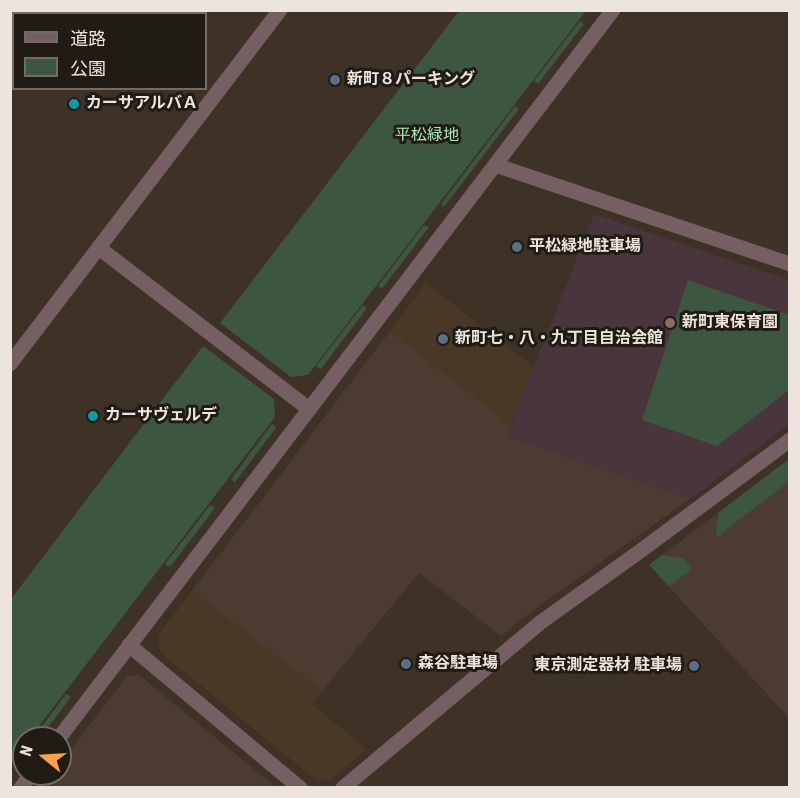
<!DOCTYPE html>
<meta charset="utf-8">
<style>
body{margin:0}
#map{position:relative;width:800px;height:798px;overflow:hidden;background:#3e3125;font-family:"Roboto Condensed","Noto Sans JP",sans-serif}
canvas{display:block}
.frame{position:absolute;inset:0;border:12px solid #ede5dd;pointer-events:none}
.legend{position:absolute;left:12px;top:12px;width:195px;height:78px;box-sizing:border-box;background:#201b15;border:2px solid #726c65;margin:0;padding:8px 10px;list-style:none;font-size:18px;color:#ede5dd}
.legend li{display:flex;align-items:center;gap:12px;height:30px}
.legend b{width:30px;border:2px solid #726c65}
.north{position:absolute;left:12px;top:726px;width:60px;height:60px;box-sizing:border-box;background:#201b15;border:2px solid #726c65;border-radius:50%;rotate:288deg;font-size:16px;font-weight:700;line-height:24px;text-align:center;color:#ede5dd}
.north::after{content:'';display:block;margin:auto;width:21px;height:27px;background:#f9a04c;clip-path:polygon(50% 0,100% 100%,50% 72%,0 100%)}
</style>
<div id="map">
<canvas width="800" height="798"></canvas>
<div class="frame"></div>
<ul class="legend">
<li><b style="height:8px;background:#755f62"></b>道路</li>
<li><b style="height:16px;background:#3c5640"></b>公園</li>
</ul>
<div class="north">N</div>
</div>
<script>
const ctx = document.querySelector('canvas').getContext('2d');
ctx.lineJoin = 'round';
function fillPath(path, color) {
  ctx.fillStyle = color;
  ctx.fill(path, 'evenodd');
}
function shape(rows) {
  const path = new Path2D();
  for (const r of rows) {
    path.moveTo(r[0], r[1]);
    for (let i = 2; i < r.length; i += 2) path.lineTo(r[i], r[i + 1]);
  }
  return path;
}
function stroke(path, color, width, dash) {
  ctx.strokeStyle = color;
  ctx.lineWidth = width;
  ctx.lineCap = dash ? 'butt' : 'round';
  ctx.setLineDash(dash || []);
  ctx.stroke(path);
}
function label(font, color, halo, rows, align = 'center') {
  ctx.font = font + ' "Roboto Condensed","Noto Sans JP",sans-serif';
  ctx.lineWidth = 6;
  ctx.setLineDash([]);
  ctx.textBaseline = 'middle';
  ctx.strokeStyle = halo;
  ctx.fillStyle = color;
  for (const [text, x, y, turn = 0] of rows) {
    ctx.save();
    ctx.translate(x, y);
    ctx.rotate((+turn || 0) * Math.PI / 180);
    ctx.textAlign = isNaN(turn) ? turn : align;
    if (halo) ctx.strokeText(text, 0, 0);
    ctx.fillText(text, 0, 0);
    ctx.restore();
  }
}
fillPath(shape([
 [426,283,534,367,511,425,390,331],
 [192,591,322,691,312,704,366,749,330,780,316,780,160,652,158,635]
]), '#493826');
fillPath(shape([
 [390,331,511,425,508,436,690,499,538,607,501,636,419,573,322,691,192,591],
 [789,459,789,718,649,565],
 [139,675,276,787,42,788,53,774,60,774,60,764,127,676]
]), '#4b3b30');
fillPath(shape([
 [594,214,789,280,789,424,690,499,507,436]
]), '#49353c');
fillPath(shape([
 [459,11,586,11,308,375,291,377,220,323],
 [580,21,584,24,538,84,534,81],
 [515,106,519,109,444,207,441,204],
 [424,225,429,227,382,289,378,286],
 [688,280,789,315,789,390,717,446,642,420],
 [363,305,367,308,321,369,316,366],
 [203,346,274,399,275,417,30,738,24,738,24,746,11,764,11,599],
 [272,424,276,428,235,482,231,479],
 [789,459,789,482,720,534,722,536,720,538,716,534,718,513],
 [210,505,215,508,170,567,165,564],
 [662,555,684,558,692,569,669,586,649,565],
 [66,694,71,697,40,738,33,738]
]), '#3c5640');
stroke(shape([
 [495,165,790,264],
 [99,248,309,409],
 [10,364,280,10],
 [129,645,300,788],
 [59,738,613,10],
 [21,788,31,774],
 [343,788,541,622,639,552,790,440]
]), '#755f62', 15);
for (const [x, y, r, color] of [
 [335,80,6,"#5c6f8a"],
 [74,104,6,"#0f9aa8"],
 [517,247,6,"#5c6f8a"],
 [670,323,6,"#8d6e63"],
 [443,339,6,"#5c6f8a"],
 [93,416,6,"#0f9aa8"],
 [406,664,6,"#5c6f8a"],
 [694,666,6,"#5c6f8a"]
]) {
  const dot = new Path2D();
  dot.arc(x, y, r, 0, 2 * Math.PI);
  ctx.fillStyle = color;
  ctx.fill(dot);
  stroke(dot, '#201b15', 2);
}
label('bold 16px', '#ede5dd', '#201b15', [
 ["新町８パーキング",347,80],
 ["カーサアルバＡ",86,104],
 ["平松緑地駐車場",529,247],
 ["新町東保育園",682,323],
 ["新町七・八・九丁目自治会館",455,339],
 ["カーサヴェルデ",105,416],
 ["森谷駐車場",418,664],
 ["東京測定器材 駐車場",682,666,"right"]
], 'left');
label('16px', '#aeeab8', '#201b15', [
 ["平松緑地",427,136]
]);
</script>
